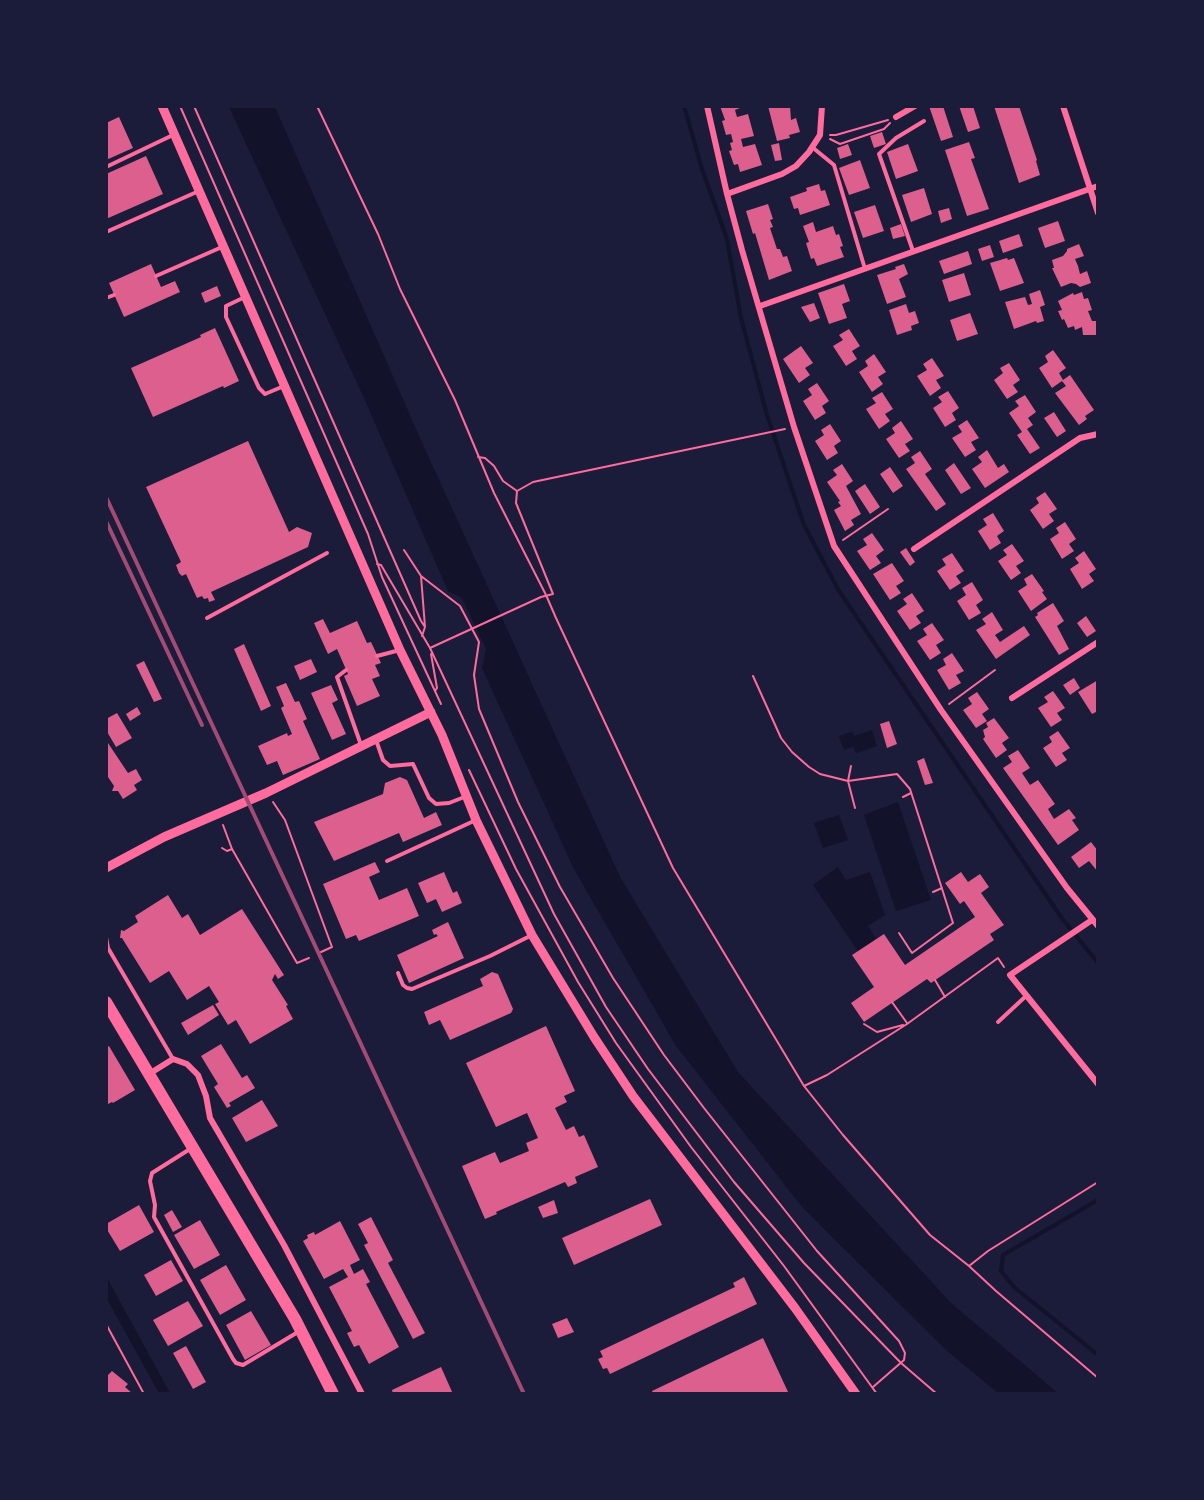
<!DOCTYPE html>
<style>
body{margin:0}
#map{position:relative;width:1204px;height:1500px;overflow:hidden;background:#1b1b3a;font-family:"Work Sans",sans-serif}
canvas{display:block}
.frame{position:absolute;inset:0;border:108px solid #1b1b3a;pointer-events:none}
</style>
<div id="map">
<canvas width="1204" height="1500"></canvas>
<div class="frame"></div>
</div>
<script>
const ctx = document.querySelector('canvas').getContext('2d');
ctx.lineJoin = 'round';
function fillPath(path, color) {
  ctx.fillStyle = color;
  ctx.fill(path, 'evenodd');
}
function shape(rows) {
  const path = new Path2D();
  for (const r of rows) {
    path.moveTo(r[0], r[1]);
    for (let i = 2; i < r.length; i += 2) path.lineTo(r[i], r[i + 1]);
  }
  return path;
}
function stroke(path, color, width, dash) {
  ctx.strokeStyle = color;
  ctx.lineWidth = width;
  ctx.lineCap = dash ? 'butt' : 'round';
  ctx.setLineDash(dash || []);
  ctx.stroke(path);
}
fillPath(shape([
 [229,107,275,107,420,438,620,877,738,1072,952,1304,1058,1393,998,1393,945,1349,803,1208,676,1046,574,869,482,668,486,649,462,598,448,591,364,398],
 [872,730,877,746,856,753,853,747,844,750,839,736,852,732,854,736],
 [898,802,931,900,896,911,864,815],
 [839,815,848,840,823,848,814,823],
 [838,867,846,880,870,872,885,915,868,926,876,939,858,951,813,885],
 [106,1278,107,1278,170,1393,159,1393,107,1299]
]), '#12122b');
stroke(shape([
 [684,106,702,169,727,239,741,318,767,415,804,525,839,591,1061,917,1098,963],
 [1098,1200,1003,1255,1001,1271,1014,1287,1098,1355]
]), '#12122b', 4);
fillPath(shape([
 [720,106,745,106,735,110,737,117,748,114,754,136,741,139,743,147,755,144,762,165,740,172,738,164,734,165,729,151,732,150,730,143,733,142,731,134,726,135,722,121,725,120],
 [768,106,790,106,791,120,796,118,800,132,789,135,790,138,777,141],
 [929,106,943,106,953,137,941,141],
 [959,106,973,106,980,128,968,132],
 [994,106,1019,106,1037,160,1036,161,1040,175,1019,183],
 [119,117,133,148,106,160,106,123],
 [882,132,886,144,874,148,870,136],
 [969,142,975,158,971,159,989,209,967,216,945,150],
 [779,143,782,160,775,161,771,145],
 [848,144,852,155,840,159,837,148],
 [908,144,918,171,896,179,887,152],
 [146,156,163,194,106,219,106,174],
 [860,160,870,188,849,195,839,168],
 [819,184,821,191,825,190,830,205,800,215,798,208,794,209,790,197,807,191,806,188],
 [924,188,932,214,911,222,902,195],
 [768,204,773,219,770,220,773,227,770,228,777,249,780,249,783,257,787,256,792,271,769,280,755,233,753,234,746,211],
 [875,205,884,231,863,238,854,212],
 [949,208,952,219,941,223,938,211],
 [1058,221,1065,241,1045,248,1038,228],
 [813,222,816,232,833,226,836,235,839,234,843,246,840,247,844,257,817,266,814,258,811,259,806,243,809,242,803,226],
 [901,224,905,236,893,239,890,228],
 [1019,234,1023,246,1003,253,999,241],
 [1079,244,1084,256,1075,259,1078,266,1080,274,1087,271,1091,283,1080,287,1076,284,1071,283,1061,287,1052,268,1054,268,1052,260,1063,256,1067,251,1067,249],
 [990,245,994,257,982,261,978,249],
 [968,251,972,264,944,274,939,261],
 [1007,258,1008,260,1014,258,1024,283,1000,291,990,263],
 [151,264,161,287,175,281,180,292,124,317,109,283],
 [904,264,908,274,899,279,906,297,887,304,877,275,896,269,895,267],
 [964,273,971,295,949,302,942,280],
 [844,284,850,301,842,304,847,318,829,324,818,293],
 [217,286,221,296,205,303,201,293],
 [1040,290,1045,305,1040,307,1044,321,1037,323,1036,321,1014,329,1005,302,1025,297,1028,305,1032,304,1029,294],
 [1082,292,1084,299,1088,298,1092,310,1088,311,1092,321,1097,321,1097,335,1083,335,1082,327,1075,330,1074,326,1068,328,1064,319,1062,320,1058,311,1062,310,1058,301,1073,293,1074,295],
 [814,303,820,318,810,322,801,307],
 [906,304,909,313,915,311,919,323,911,326,912,330,897,335,889,310],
 [970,313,978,334,957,341,950,320],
 [215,328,239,381,224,388,223,386,153,417,131,368,201,337,200,335],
 [849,329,860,346,852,351,857,359,846,366,833,346,843,340,839,335],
 [801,346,813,363,805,368,810,375,799,383,783,359],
 [1053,350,1066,368,1059,373,1063,380,1070,375,1094,410,1085,416,1087,419,1079,425,1055,393,1066,386,1062,381,1052,388,1039,368,1048,362,1045,356],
 [874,354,886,372,878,377,883,384,872,392,859,372,868,366,865,361],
 [932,358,944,376,936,380,941,388,930,396,917,376,927,370,923,364],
 [1009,363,1020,380,1013,385,1018,392,1007,399,994,380,1003,373,1000,368],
 [817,383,829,401,822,406,826,413,815,420,803,401,812,395,808,389],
 [948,391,959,408,952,413,956,420,945,427,933,408,942,402,938,397],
 [882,392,893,409,885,414,890,421,879,429,866,409,876,403,872,398],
 [1025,395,1036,412,1028,418,1033,425,1027,429,1040,448,1030,454,1017,435,1022,432,1009,413,1019,406,1015,401],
 [1054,412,1066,431,1057,437,1044,418],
 [967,420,979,438,971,442,976,450,965,457,952,438,962,432,958,426],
 [901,421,913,439,905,444,910,451,899,458,886,439,895,433,892,428],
 [830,424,841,441,834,446,838,453,827,460,815,441,824,435,821,430],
 [248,441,289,532,297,527,312,533,308,547,211,592,215,600,209,602,208,598,204,599,202,596,197,598,186,574,182,576,179,573,176,565,181,562,146,487],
 [987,450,998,468,1004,464,1009,472,985,488,972,469,982,462,978,457],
 [920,451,932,469,925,474,946,504,936,511,906,469,915,463,911,457],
 [954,463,971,488,961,494,945,470],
 [842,464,853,481,846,486,861,514,851,520,854,525,845,531,834,510,841,506,838,502,840,501,827,482,837,475,833,470],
 [890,467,903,486,893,493,880,474],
 [865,484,880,507,870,514,855,491],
 [1045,492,1057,509,1049,514,1054,521,1043,529,1030,510,1039,503,1036,498],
 [993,513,1004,531,997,536,1001,543,990,550,978,531,987,525,983,519],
 [1065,522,1076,539,1069,544,1074,551,1062,559,1050,539,1059,533,1056,528],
 [872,533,884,550,876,556,881,563,870,570,857,551,867,545,863,539],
 [1012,544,1024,561,1016,566,1021,573,1011,580,998,561,1007,555,1003,550],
 [906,548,915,562,910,566,900,552],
 [1084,551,1096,569,1089,574,1094,581,1082,589,1070,569,1079,563,1075,558],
 [952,553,964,571,956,576,961,583,950,590,937,571,946,565,942,559],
 [892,563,904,581,896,586,901,593,890,600,873,574],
 [1032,574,1044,591,1042,592,1047,599,1031,611,1018,591,1027,585,1024,579],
 [972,582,983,600,976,605,981,613,969,620,957,601,966,595,962,588],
 [912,593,924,611,916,616,921,623,910,630,897,611,907,604,903,599],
 [1053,603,1064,621,1057,626,1069,649,1059,655,1035,617,1038,615,1037,613],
 [992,612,1003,630,995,635,1000,642,1024,626,1030,635,996,659,976,630,986,624,982,619],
 [1086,616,1096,631,1087,637,1077,623],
 [323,619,330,633,357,621,367,643,371,642,381,663,375,665,380,676,372,679,380,696,357,706,344,676,348,674,337,649,328,654,314,623],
 [932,623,944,640,936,645,941,653,930,660,917,641,927,635,923,629],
 [244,644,271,706,261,711,234,649],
 [952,653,964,671,956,675,961,683,949,690,937,670,946,665,943,659],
 [311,659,317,672,300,680,294,666],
 [144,661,162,699,154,702,136,665],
 [1074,678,1080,688,1070,695,1063,685],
 [1098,680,1098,711,1092,714,1078,692],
 [286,683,295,702,299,701,307,719,303,721,320,759,283,775,277,761,267,765,258,746,287,733,288,736,292,734,281,708,284,706,276,687],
 [331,685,338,700,332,703,346,734,332,740,311,693],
 [1053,691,1065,708,1057,713,1062,720,1051,727,1038,708,1048,702,1044,697],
 [977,692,989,709,982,714,987,721,976,728,963,710,972,704,968,698],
 [137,707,141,714,130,721,126,714],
 [117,713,132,738,116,747,106,730,106,719],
 [994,718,1009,738,1002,743,1007,750,996,758,983,739,985,737,983,730,988,727,986,723],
 [889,721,897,744,887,748,880,724],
 [1058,731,1070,748,1062,753,1067,760,1056,767,1043,748,1052,742,1049,737],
 [106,740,128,773,136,769,142,780,134,785,137,790,123,799,118,791,112,791,114,786,106,774],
 [1018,750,1030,768,1022,773,1030,785,1038,780,1055,804,1048,809,1054,819,1069,809,1076,818,1072,820,1079,830,1058,845,1003,768,1012,762,1008,756],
 [924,758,933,783,925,785,917,761],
 [400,777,407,780,424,818,436,812,442,825,403,842,399,833,334,861,314,822,383,794,385,783],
 [1091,842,1098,851,1098,872,1089,861,1079,868,1071,857],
 [375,862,380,872,369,877,379,900,407,888,419,916,359,941,356,935,346,939,323,884],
 [444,872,453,893,457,891,462,903,442,912,436,899,427,903,418,883],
 [961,872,968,882,980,874,989,887,981,893,1004,925,990,934,994,940,931,983,927,979,864,1022,851,1003,874,987,852,955,884,934,905,965,975,917,964,901,960,904,945,883],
 [168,895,182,918,188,914,200,935,242,909,284,975,278,979,275,974,272,980,288,1005,286,1006,293,1019,250,1044,236,1020,228,1025,215,1004,219,1002,209,986,187,1000,169,971,150,983,122,938,120,938,121,930,124,931,138,922,135,916],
 [448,922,464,958,409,983,397,955,438,936,436,934,434,935,432,930],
 [492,972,498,974,513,1009,511,1013,450,1040,440,1020,429,1025,424,1012,483,986,480,979],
 [213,1005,219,1015,188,1035,181,1023],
 [546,1026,575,1091,564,1096,567,1102,555,1108,566,1130,574,1126,579,1137,584,1135,598,1167,575,1177,577,1183,568,1187,565,1182,496,1212,497,1214,485,1219,462,1166,495,1152,500,1163,529,1151,526,1143,538,1138,527,1113,496,1127,466,1063],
 [221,1044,242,1078,247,1075,255,1088,229,1103,231,1106,227,1108,214,1087,218,1084,201,1056],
 [109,1046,135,1090,113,1103,112,1102,106,1105,106,1048],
 [262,1100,278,1126,246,1142,232,1118],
 [650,1199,662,1225,574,1265,562,1238],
 [554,1200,558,1213,543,1218,538,1207],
 [139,1205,154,1232,120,1251,106,1228,106,1224],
 [172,1210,182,1227,173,1232,164,1215],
 [371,1217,393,1260,388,1263,425,1333,413,1339,364,1245,368,1243,358,1224],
 [200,1220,220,1255,194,1269,174,1235],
 [340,1221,360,1260,350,1265,354,1274,363,1269,370,1282,366,1284,399,1347,369,1364,359,1345,354,1347,347,1333,352,1331,329,1287,348,1277,343,1269,324,1279,303,1241,308,1238,307,1235,314,1232,315,1235],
 [171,1260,183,1281,156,1296,144,1275],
 [226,1265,246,1300,220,1315,200,1280],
 [744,1277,757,1304,610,1374,607,1368,603,1369,598,1359,603,1357,600,1351,735,1287,733,1283],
 [188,1301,203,1326,168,1346,153,1320],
 [251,1311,271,1345,245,1360,226,1325],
 [567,1318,574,1332,558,1338,552,1324],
 [763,1338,789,1394,653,1394,652,1391],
 [186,1346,206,1382,193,1389,173,1353],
 [441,1367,453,1394,393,1394,392,1390],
 [112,1371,128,1384,125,1387,133,1394,106,1394,106,1377]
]), '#dd5f8e');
stroke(shape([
 [180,106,368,534,382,577,441,704],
 [194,106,421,621,425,627],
 [317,106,378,234,400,289,455,400,494,493,546,595,556,618,673,868,804,1086,843,1135,930,1235,969,1266,996,1291,1098,1378],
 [830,135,836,135,888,120],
 [830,139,840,144,884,129,890,123],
 [478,457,485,458,494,466,503,481,517,491],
 [843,540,888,509],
 [404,550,421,576,460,606,479,642,474,675,479,709,518,802,560,887,613,978,664,1055,704,1108,817,1251,899,1341,905,1353,904,1360,873,1387],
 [377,564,381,565,430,648,554,914,606,1007,648,1069,734,1182,804,1263,901,1363,937,1394],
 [421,576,425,627,422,636],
 [430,648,541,597,553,594,516,503,517,491,533,482,785,429],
 [431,654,437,688,435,691],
 [753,676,781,738,792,752,809,767,820,774,848,781,897,774,910,789,953,923,912,953,899,933],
 [949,704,995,670],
 [851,766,848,781,855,808],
 [469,770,516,869,578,982,616,1043,691,1147,784,1266,877,1394],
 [903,797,911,793],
 [273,802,285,820,332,947,321,952],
 [223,825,232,849,297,963,309,958],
 [222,848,227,851,232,849],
 [933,892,942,888],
 [935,980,945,997],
 [892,1002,907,1023],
 [864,1024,877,1032,903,1025],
 [804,1086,827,1075,907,1024,998,958,1004,967],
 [969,1266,988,1251,1098,1182],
 [106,1324,144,1394]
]), '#ff6b9d', 2);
stroke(shape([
 [812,147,834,165,865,269],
 [106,167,173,135],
 [106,232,199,191],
 [913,251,879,154,896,138,924,121],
 [156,276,222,247],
 [245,297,226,306,226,317,259,388,265,394,284,386],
 [106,298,114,295],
 [207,618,327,553],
 [377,656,400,650],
 [346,670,337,677,361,745],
 [376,740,383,760,390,766,413,764,429,798,436,804,449,803,467,796],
 [387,861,476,820],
 [106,937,108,948,173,1059],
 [398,973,403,985,407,988,412,989,490,956,532,935],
 [998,1022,1026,996],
 [190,1149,152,1173,150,1181,155,1205,154,1217,233,1359,236,1363,243,1365,298,1332]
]), '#ff6b9d', 4);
stroke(shape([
 [707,106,727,194,742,250,794,427,834,546,941,710,1067,888,1098,926],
 [1063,106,1098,213],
 [896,117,915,106],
 [727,194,782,174,796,166,809,152,820,135,822,106],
 [760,306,1098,186],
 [914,549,1080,438,1098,434],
 [1012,698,1098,642],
 [1092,920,1010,975,1098,1084],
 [149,1074,173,1059,187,1064,198,1075,206,1096,210,1118,284,1245,362,1394]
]), '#ff6b9d', 6);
stroke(shape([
 [162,106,400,650,442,735,476,820,532,935,594,1037,633,1096,795,1308,856,1394],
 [106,868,164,837,266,793,431,712]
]), '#ff6b9d', 9);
stroke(shape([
 [106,1002,295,1319,333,1394]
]), '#ff6b9d', 12);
stroke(shape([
 [106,497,524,1394],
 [106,521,202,725]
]), '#a44b75', 4);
</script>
